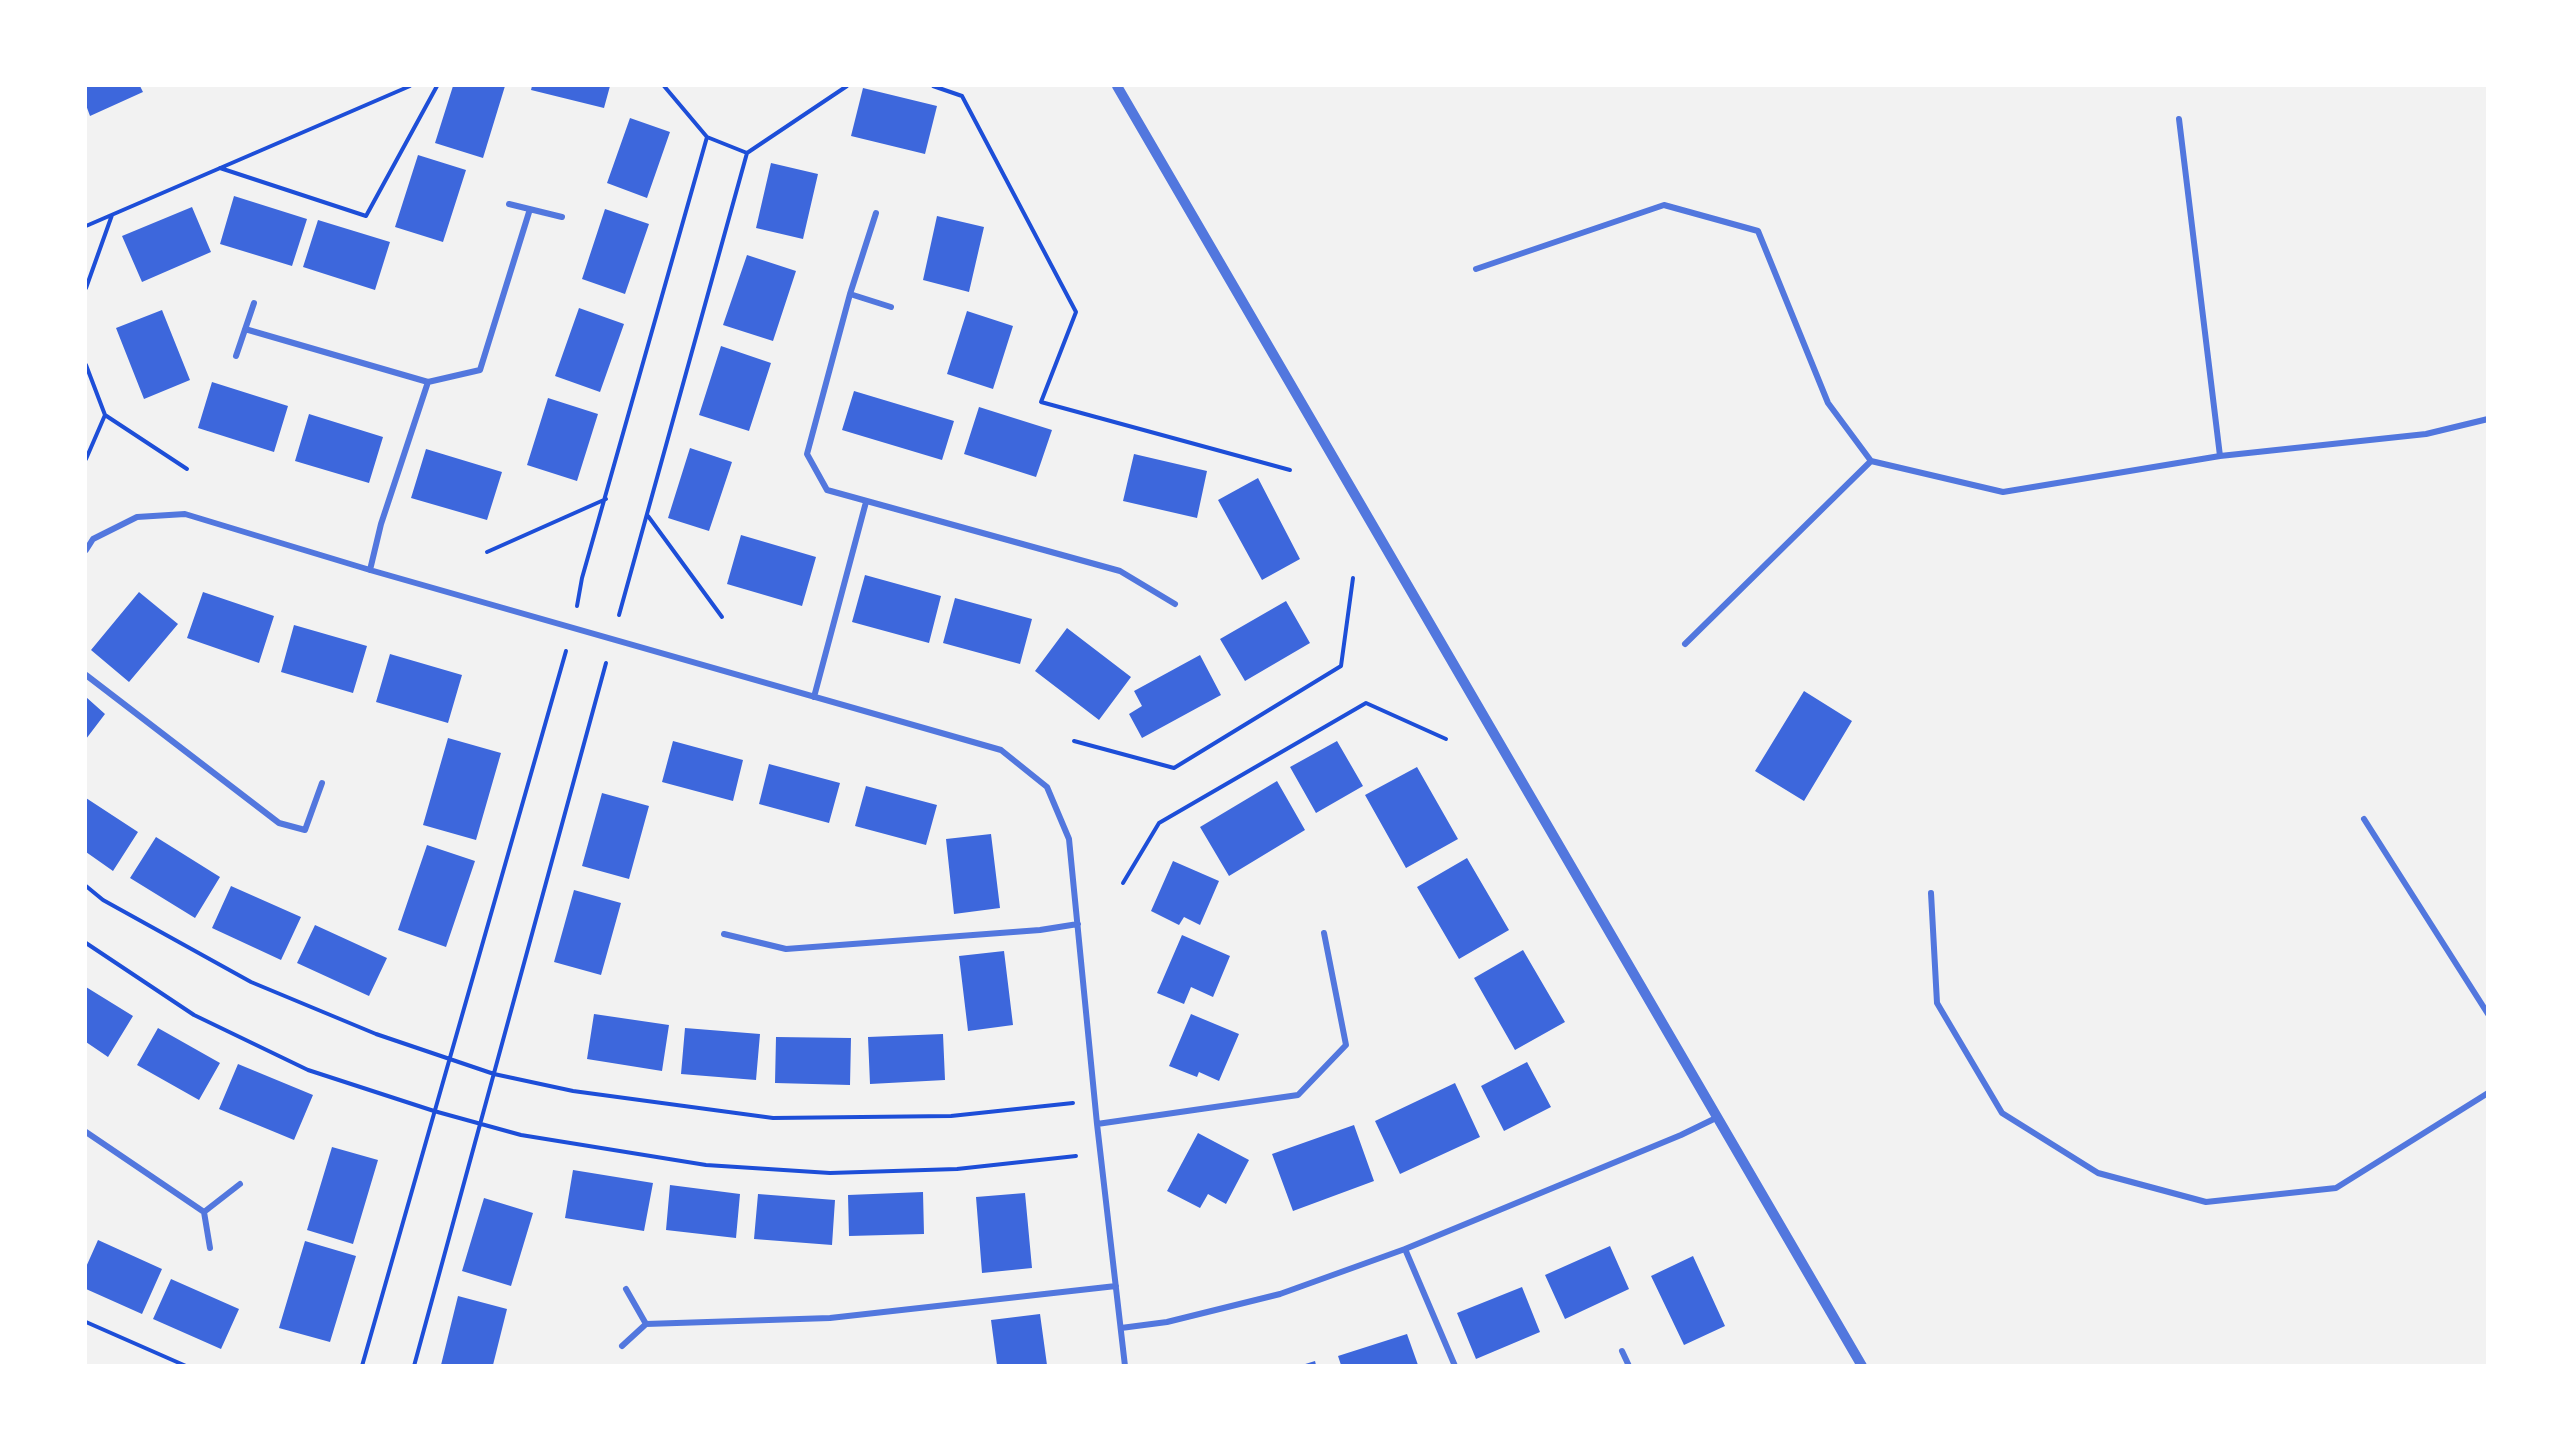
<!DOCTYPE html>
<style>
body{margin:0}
#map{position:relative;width:2573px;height:1451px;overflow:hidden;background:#f2f2f2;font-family:Jost,sans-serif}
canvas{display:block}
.frame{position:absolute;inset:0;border:87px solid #fff;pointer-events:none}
</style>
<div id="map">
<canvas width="2573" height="1451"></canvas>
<div class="frame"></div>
</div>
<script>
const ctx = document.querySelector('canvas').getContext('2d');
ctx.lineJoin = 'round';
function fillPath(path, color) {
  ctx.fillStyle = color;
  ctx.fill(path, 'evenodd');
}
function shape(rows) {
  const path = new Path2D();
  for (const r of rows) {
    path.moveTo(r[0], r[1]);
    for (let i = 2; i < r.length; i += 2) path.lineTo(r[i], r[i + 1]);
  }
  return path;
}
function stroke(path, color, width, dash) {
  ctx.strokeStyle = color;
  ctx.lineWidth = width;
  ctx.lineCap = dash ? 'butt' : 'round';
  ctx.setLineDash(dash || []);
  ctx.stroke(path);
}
fillPath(shape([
 [86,86,140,86,143,92,90,116,86,105],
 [453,86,505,86,483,158,435,143],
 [532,86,610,86,604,108,531,90],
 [863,88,937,106,925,154,851,136],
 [630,118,670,132,647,198,607,183],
 [418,155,466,170,443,242,395,227],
 [771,163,818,174,803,239,756,228],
 [234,196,307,219,292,266,220,244],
 [192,207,211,252,142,282,122,236],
 [605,209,649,224,625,294,582,279],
 [937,216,984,227,969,292,923,280],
 [318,220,390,242,375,290,303,267],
 [747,255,796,271,773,341,723,325],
 [579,308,624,324,600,392,555,376],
 [162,310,190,380,144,399,116,328],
 [967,311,1013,326,993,389,947,374],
 [721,346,771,363,749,431,699,415],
 [212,382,288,406,274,452,198,428],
 [854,391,954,421,942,460,842,430],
 [548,398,598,414,577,481,527,465],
 [979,407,1052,430,1036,477,964,454],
 [309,414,383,437,369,483,295,461],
 [690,448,732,462,709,531,668,518],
 [426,449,502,472,487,520,411,498],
 [1134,454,1207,471,1197,518,1123,501],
 [1258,478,1300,559,1262,580,1218,500],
 [741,535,816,557,802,606,727,584],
 [865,575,941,596,929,643,852,622],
 [139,592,178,624,129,682,91,650],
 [203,592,274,616,259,663,187,638],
 [955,598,1032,619,1020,664,943,643],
 [1286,601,1310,643,1245,681,1220,639],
 [294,625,367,646,353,693,281,672],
 [1067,628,1131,677,1099,720,1035,671],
 [390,654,462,675,448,723,376,702],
 [1200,655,1221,695,1142,738,1129,714,1142,706,1134,691],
 [1804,691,1852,721,1804,801,1755,771],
 [86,697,105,714,86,739],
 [448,738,501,753,476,840,423,825],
 [673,741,743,760,733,801,662,782],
 [1337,741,1363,786,1316,813,1290,767],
 [769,764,840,783,829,823,759,804],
 [1417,767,1458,839,1406,868,1365,795],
 [1277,781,1305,830,1229,876,1200,827],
 [866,786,937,805,926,845,855,826],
 [602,793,649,806,629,879,582,866],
 [86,798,138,832,113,871,86,852],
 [991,834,1000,908,954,914,946,839],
 [156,837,220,877,195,918,130,878],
 [427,845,475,861,446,947,398,930],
 [1467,858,1509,930,1459,959,1417,887],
 [1173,861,1219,881,1200,925,1184,917,1179,925,1151,911],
 [231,886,301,917,281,960,212,928],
 [574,890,621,903,601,975,554,962],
 [315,925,387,958,369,996,297,963],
 [1182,935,1230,956,1213,997,1191,987,1184,1004,1157,993],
 [1523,950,1565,1022,1515,1050,1474,978],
 [1004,951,1013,1025,968,1031,959,956],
 [86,987,133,1016,108,1057,86,1042],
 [594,1014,669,1025,662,1071,587,1059],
 [1191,1014,1239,1034,1219,1081,1199,1072,1197,1077,1169,1066],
 [158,1028,220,1063,199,1100,137,1065],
 [685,1028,760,1034,756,1080,681,1074],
 [943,1034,945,1080,870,1084,868,1037],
 [776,1037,851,1038,850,1085,775,1083],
 [1527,1062,1551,1107,1504,1131,1481,1086],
 [238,1064,313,1095,294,1140,219,1109],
 [1455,1083,1480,1137,1400,1174,1375,1121],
 [1354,1125,1374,1181,1293,1211,1272,1154],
 [1198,1133,1249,1160,1226,1204,1208,1194,1200,1208,1167,1191],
 [332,1147,378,1160,353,1244,307,1230],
 [573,1170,653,1183,644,1231,565,1218],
 [670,1185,740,1194,736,1238,666,1230],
 [923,1192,924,1234,849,1236,848,1195],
 [1025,1193,1032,1268,982,1273,976,1197],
 [758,1194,835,1200,832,1245,754,1239],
 [484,1198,533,1213,511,1286,462,1271],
 [98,1240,162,1269,142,1314,86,1289,86,1267],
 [305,1241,356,1256,330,1342,279,1328],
 [1610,1246,1629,1289,1565,1319,1545,1275],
 [1693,1256,1725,1326,1684,1345,1651,1276],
 [171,1279,239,1309,221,1349,153,1319],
 [1522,1287,1540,1332,1476,1359,1457,1313],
 [458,1296,507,1309,493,1365,441,1365],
 [1040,1314,1047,1365,997,1365,991,1320],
 [1407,1334,1418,1365,1341,1365,1338,1356],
 [1315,1361,1316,1365,1302,1365]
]), '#3d67dc');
stroke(shape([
 [664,86,707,137,747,153],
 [933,86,962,96,1076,312,1041,402,1290,470],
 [220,168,366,216,437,86],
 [86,226,410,86],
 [86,288,112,215],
 [86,365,105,415,187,469],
 [86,459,105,415],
 [648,516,722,617],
 [487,552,606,499],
 [577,606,582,578,707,137],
 [619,615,747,153,847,86],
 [1074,741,1174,768,1341,666,1353,578],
 [1123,883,1159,823,1366,703,1446,739],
 [86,886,103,900,251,982,376,1034,494,1074,573,1091,773,1118,951,1116,1073,1103],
 [86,943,194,1015,308,1070,434,1111,521,1135,706,1165,830,1173,957,1169,1076,1156],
 [86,1322,186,1366],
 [362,1366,566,651],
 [414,1366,606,663]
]), '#1d4ed8', 4);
stroke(shape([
 [2179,119,2220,456],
 [509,204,562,217],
 [876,213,850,294,807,454,827,490,1120,571,1175,604],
 [1476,269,1664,205,1758,231,1828,403,1871,461,2003,492,2220,456,2426,434,2488,419],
 [850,294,891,307],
 [245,329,428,382],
 [236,356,254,303],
 [86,550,93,539,137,517,185,514,370,570,1001,750,1047,787,1069,839,1097,1124,1125,1366],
 [370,570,381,524,428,382,480,370,530,209],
 [1685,644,1871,461],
 [86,675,279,823,305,830,322,783],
 [814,697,866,502],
 [2364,819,2488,1014],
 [1931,893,1937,1003,2002,1113,2098,1173,2206,1202,2336,1188,2488,1093],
 [724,934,786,949,1040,930,1078,924],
 [1097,1124,1298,1095,1346,1045,1324,933],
 [86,1132,204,1212],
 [210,1248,204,1212,240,1184],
 [1405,1249,1455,1366],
 [646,1324,830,1318,1116,1286],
 [1121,1328,1167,1322,1280,1294,1405,1249,1681,1135,1718,1117],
 [622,1346,646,1324,626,1289],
 [1622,1351,1629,1366]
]), '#5277de', 6);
stroke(shape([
 [1117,86,1862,1366]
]), '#5277de', 10);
</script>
